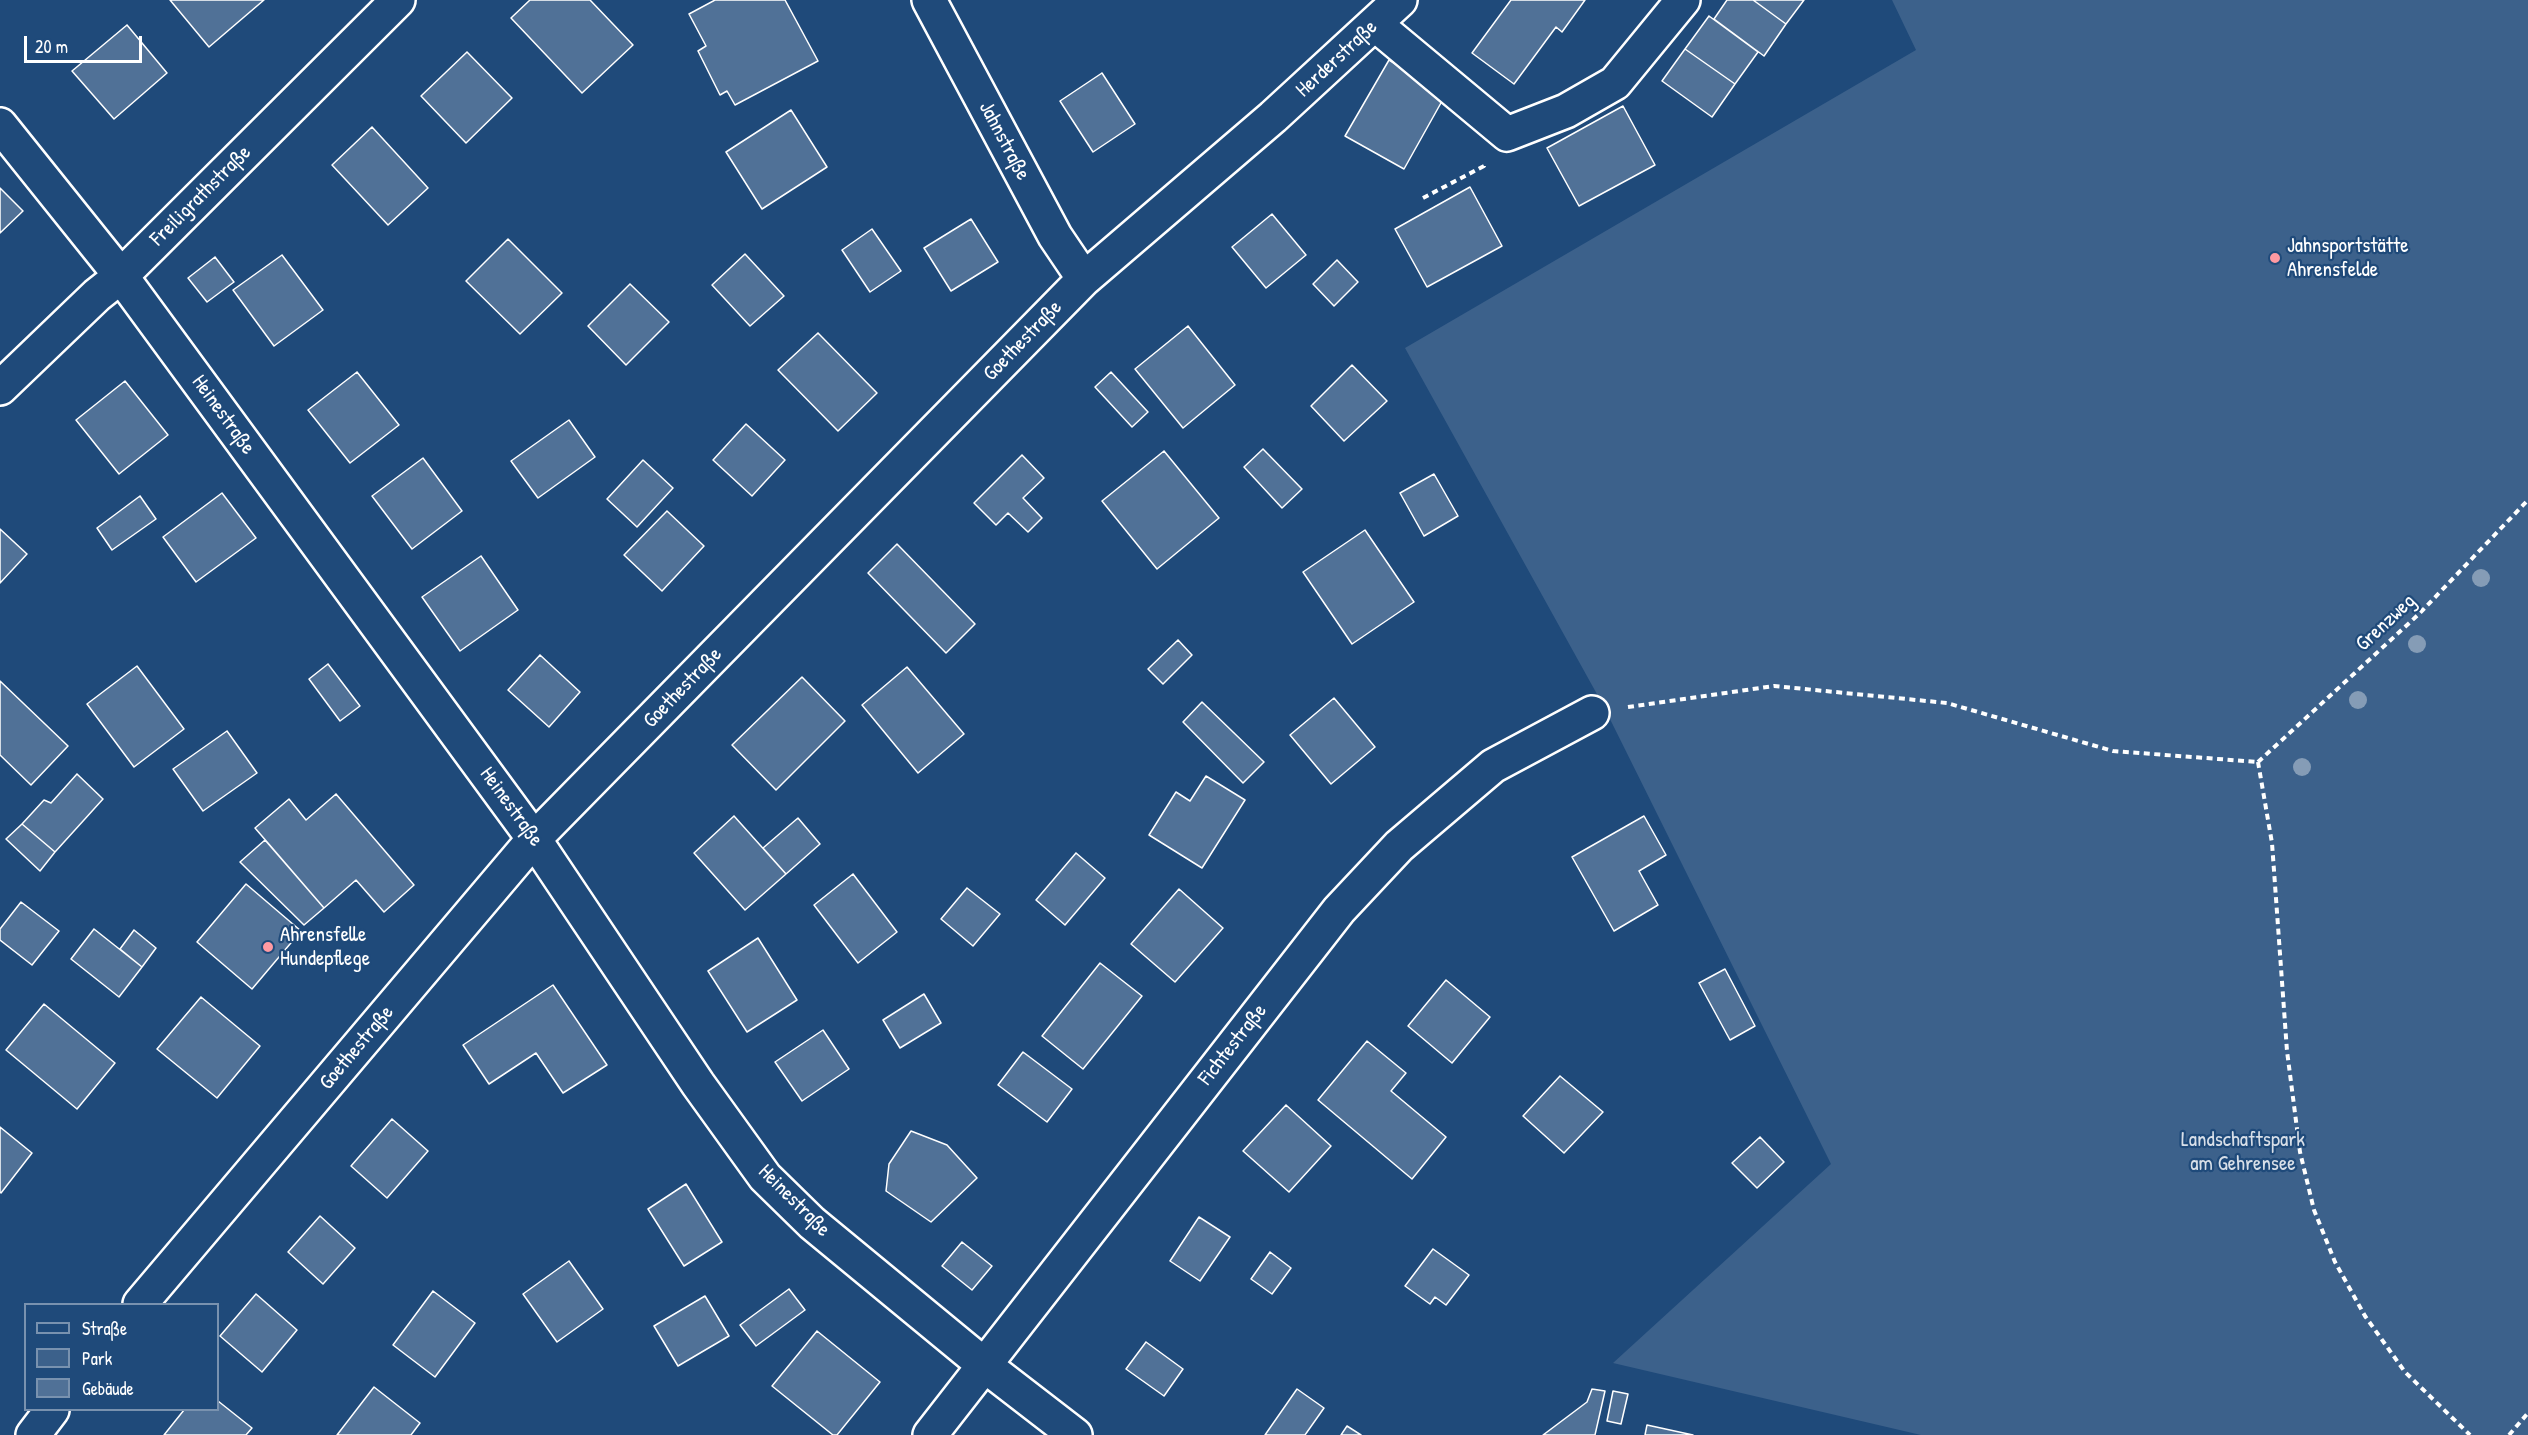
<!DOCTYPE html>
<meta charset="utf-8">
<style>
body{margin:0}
#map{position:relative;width:2528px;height:1435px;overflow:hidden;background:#1f4a7a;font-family:"Patrick Hand",sans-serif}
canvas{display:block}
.legend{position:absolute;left:24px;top:1303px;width:195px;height:108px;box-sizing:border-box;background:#1f4a7a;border:2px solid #7992af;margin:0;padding:8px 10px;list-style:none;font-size:18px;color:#fff}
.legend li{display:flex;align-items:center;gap:12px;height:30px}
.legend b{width:30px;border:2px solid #7992af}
.scale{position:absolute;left:24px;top:36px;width:118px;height:27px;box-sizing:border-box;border:3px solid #fff;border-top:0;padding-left:8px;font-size:18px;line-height:21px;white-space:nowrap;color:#fff;-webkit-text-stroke:4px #1f4a7a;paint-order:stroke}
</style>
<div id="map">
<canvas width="2528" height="1435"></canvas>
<ul class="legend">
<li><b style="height:8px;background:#1f4a7a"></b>Straße</li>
<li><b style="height:16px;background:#3c618b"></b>Park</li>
<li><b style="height:16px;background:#507197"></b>Gebäude</li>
</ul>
<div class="scale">20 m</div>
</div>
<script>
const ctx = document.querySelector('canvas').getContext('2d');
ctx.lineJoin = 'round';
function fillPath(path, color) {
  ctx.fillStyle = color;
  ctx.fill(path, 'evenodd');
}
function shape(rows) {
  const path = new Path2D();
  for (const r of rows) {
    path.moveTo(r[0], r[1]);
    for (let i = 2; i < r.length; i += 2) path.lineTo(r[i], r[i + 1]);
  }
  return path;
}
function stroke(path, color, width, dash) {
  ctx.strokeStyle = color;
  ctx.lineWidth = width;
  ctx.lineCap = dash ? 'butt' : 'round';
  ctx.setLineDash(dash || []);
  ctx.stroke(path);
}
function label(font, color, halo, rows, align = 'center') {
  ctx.font = font + ' "Patrick Hand",sans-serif';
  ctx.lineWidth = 4.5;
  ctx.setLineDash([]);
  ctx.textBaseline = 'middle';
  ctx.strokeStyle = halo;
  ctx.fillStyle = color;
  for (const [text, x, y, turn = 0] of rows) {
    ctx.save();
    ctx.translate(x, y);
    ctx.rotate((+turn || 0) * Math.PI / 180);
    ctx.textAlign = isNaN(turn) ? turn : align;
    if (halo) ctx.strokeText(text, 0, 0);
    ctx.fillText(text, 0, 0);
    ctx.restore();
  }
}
fillPath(shape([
 [1892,0,2528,0,2528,1435,1921,1435,1613,1363,1831,1164,1603,705,1405,348,1916,50]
]), '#3c618b');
const building = shape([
 [170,0,264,0,209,47,170,0],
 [530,0,590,0,633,45,582,93,511,18,530,0],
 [715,0,785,0,818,61,735,105,727,91,720,95,698,51,706,46,689,14,715,0],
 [1511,0,1585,0,1562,32,1556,27,1514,84,1472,53,1511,0],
 [1727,0,1753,0,1786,24,1764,56,1714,19,1727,0],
 [1753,0,1804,0,1786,24,1753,0],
 [1709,16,1758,52,1735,84,1685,49,1709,16],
 [127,25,167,73,114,119,72,71,127,25],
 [1685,49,1735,84,1712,117,1662,81,1685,49],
 [467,52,512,98,466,143,421,96,467,52],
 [1389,60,1446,94,1404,169,1345,136,1389,60],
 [1102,73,1135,124,1093,152,1060,101,1102,73],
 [1623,106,1655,165,1579,206,1547,148,1623,106],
 [791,110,827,167,762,209,726,152,791,110],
 [372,127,428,188,388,225,332,165,372,127],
 [1470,187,1502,246,1427,287,1395,229,1470,187],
 [0,188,23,211,0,233,0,188],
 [1272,214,1306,255,1266,288,1232,247,1272,214],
 [971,219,998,262,951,291,924,248,971,219],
 [872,229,901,271,870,292,842,250,872,229],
 [508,239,562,293,520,334,466,281,508,239],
 [745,254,784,296,750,326,712,285,745,254],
 [282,255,323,310,274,346,233,290,282,255],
 [215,257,234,282,207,302,188,278,215,257],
 [1337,260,1358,282,1334,306,1313,284,1337,260],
 [630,284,669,322,626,365,588,326,630,284],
 [1188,326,1235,385,1183,428,1135,369,1188,326],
 [818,333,877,393,838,431,778,370,818,333],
 [1352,365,1387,401,1344,441,1311,406,1352,365],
 [357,372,399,425,350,463,308,410,357,372],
 [1111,372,1148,412,1132,427,1095,387,1111,372],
 [125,381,168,435,119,474,76,420,125,381],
 [569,420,595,457,538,498,511,461,569,420],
 [746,424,785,460,752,496,713,460,746,424],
 [1263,449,1302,489,1282,508,1244,467,1263,449],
 [1164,451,1219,518,1157,569,1102,501,1164,451],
 [1022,455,1044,478,1023,498,1042,518,1028,532,1008,513,996,525,974,503,1022,455],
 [423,458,462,511,412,549,372,496,423,458],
 [643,460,673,488,637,527,607,499,643,460],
 [1434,474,1458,516,1424,536,1400,493,1434,474],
 [222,493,256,538,196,582,163,537,222,493],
 [140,496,156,519,112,550,97,528,140,496],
 [667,511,704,546,662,591,624,555,667,511],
 [0,529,27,554,0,583,0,529],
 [1365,530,1414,602,1352,644,1303,572,1365,530],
 [897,544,975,624,946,653,868,573,897,544],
 [481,556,518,610,460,651,422,597,481,556],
 [1178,640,1192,655,1163,684,1148,669,1178,640],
 [540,655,580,692,549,727,508,690,540,655],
 [328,664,360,706,340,721,309,679,328,664],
 [137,666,184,729,134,767,87,704,137,666],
 [907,667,964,734,918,773,862,705,907,667],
 [802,677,845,721,776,790,732,745,802,677],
 [0,681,68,746,31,785,0,755,0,681],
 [1334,698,1375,747,1331,784,1290,735,1334,698],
 [1202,702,1264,762,1243,783,1183,722,1202,702],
 [227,731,257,773,203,811,173,769,227,731],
 [77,774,103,799,55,852,22,824,44,800,51,803,77,774],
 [1206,776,1245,800,1202,868,1149,835,1176,792,1190,801,1206,776],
 [336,794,414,885,384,912,356,880,324,908,255,828,289,799,306,820,336,794],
 [734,816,786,874,745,910,694,853,734,816],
 [1644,816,1666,855,1639,871,1658,905,1614,931,1572,857,1644,816],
 [798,818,820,844,786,874,763,848,798,818],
 [22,824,55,852,40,871,6,839,22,824],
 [265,840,324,908,304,925,240,862,265,840],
 [1076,853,1105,878,1065,925,1036,900,1076,853],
 [853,874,897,932,858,963,814,905,853,874],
 [246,884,301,931,252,989,197,942,246,884],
 [967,888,1000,914,973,946,941,919,967,888],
 [1179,889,1223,928,1175,982,1131,944,1179,889],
 [21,902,59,931,32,965,0,940,0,929,21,902],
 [94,929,142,967,119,997,71,959,94,929],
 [134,930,156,948,142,967,120,949,134,930],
 [758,938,797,1000,747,1032,708,971,758,938],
 [1100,963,1142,996,1083,1069,1042,1036,1100,963],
 [1725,969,1755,1026,1730,1040,1699,983,1725,969],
 [1446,980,1490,1017,1452,1063,1408,1026,1446,980],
 [553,985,607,1065,563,1093,536,1053,489,1084,463,1045,553,985],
 [924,994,941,1023,900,1048,883,1020,924,994],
 [201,997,260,1046,217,1098,157,1049,201,997],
 [44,1004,115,1063,77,1109,6,1050,44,1004],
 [823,1030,849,1069,802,1101,775,1062,823,1030],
 [1367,1041,1406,1073,1391,1091,1446,1137,1412,1179,1318,1100,1367,1041],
 [1023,1052,1072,1089,1047,1122,998,1085,1023,1052],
 [1560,1076,1603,1112,1564,1153,1523,1116,1560,1076],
 [1286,1105,1331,1146,1289,1192,1243,1151,1286,1105],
 [392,1119,428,1151,387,1198,351,1166,392,1119],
 [0,1127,32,1153,1,1193,0,1192,0,1127],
 [911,1131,947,1145,977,1178,931,1222,886,1191,889,1164,911,1131],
 [1760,1137,1784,1162,1757,1188,1732,1163,1760,1137],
 [686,1184,722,1242,684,1266,648,1209,686,1184],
 [320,1216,355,1248,323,1284,288,1252,320,1216],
 [1199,1217,1230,1237,1200,1281,1170,1261,1199,1217],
 [962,1242,992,1266,972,1290,942,1266,962,1242],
 [1433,1249,1469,1275,1446,1305,1435,1297,1430,1304,1405,1286,1433,1249],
 [1270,1252,1291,1268,1272,1294,1251,1279,1270,1252],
 [569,1261,603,1309,557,1342,523,1294,569,1261],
 [789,1289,805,1310,756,1346,740,1325,789,1289],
 [433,1291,475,1323,435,1377,393,1345,433,1291],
 [256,1294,297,1330,262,1372,220,1336,256,1294],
 [705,1296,729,1336,678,1366,654,1326,705,1296],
 [817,1331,880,1382,837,1435,833,1435,772,1386,817,1331],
 [1146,1342,1183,1369,1164,1396,1126,1369,1146,1342],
 [374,1387,420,1423,411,1435,337,1435,374,1387],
 [1297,1389,1324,1408,1305,1435,1265,1435,1297,1389],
 [1592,1389,1605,1391,1595,1435,1543,1435,1587,1402,1592,1389],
 [1613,1391,1628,1394,1621,1424,1607,1421,1613,1391],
 [218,1401,252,1428,246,1435,164,1435,184,1410,218,1410,218,1401],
 [1647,1425,1693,1435,1645,1435,1647,1425],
 [1347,1426,1361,1435,1341,1435,1347,1426]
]);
fillPath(building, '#507197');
stroke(building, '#fff', 1.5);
const street = shape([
 [929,0,1055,236,1084,279],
 [1375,24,1507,134,1566,111,1615,83,1683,0],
 [0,125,121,276,534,839,698,1084,765,1177,812,1223,983,1364,1075,1435],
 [0,388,97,295,121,276,398,0],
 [140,1304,534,839,1084,279,1273,117,1400,0],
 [33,1435,52,1410],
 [930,1435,1339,910,1399,846,1493,766,1592,713]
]);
stroke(street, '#fff', 38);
stroke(shape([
 [1423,198,1484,166,1484,162],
 [1628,707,1774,686,1947,703,2113,751,2258,762],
 [2258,762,2272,843,2287,1051,2300,1152,2314,1210,2335,1262,2365,1316,2405,1372,2470,1435],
 [2258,762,2419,614,2528,500],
 [2509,1435,2528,1413]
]), '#fff', 4, [6, 4.5]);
stroke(street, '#1f4a7a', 33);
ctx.fillStyle = '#859cb6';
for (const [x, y] of [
 [2481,578],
 [2417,644],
 [2358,700],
 [2302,767]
]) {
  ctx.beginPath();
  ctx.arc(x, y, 9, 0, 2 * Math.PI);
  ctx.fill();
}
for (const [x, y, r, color] of [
 [2275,258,6,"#ff9aa2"],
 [268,947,6,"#ff9aa2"]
]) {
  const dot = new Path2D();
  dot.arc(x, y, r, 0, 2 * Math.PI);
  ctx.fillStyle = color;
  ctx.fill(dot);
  stroke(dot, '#1f4a7a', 2);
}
label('21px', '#fff', '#1f4a7a', [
 ["Herderstraße",1337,59,-43],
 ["Jahnstraße",1004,141,62],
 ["Freiligrathstraße",201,196,-45],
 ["Goethestraße",1023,341,-46],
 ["Heinestraße",223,415,54],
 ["Grenzweg",2386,623,-43],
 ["Goethestraße",683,688,-46],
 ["Heinestraße",511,807,54],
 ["Fichtestraße",1233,1045,-52],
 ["Goethestraße",357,1048,-50],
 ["Heinestraße",794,1201,45]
]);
label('21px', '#fff', '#1f4a7a', [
 ["Jahnsportstätte",2287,246],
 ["Ahrensfelde",2287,270],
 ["Ahrensfelle",280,935],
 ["Hundepflege",280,959]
], 'left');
label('21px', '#d8dfe8', '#1f4a7a', [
 ["Landschaftspark",2243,1140],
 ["am Gehrensee",2243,1164]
]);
</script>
